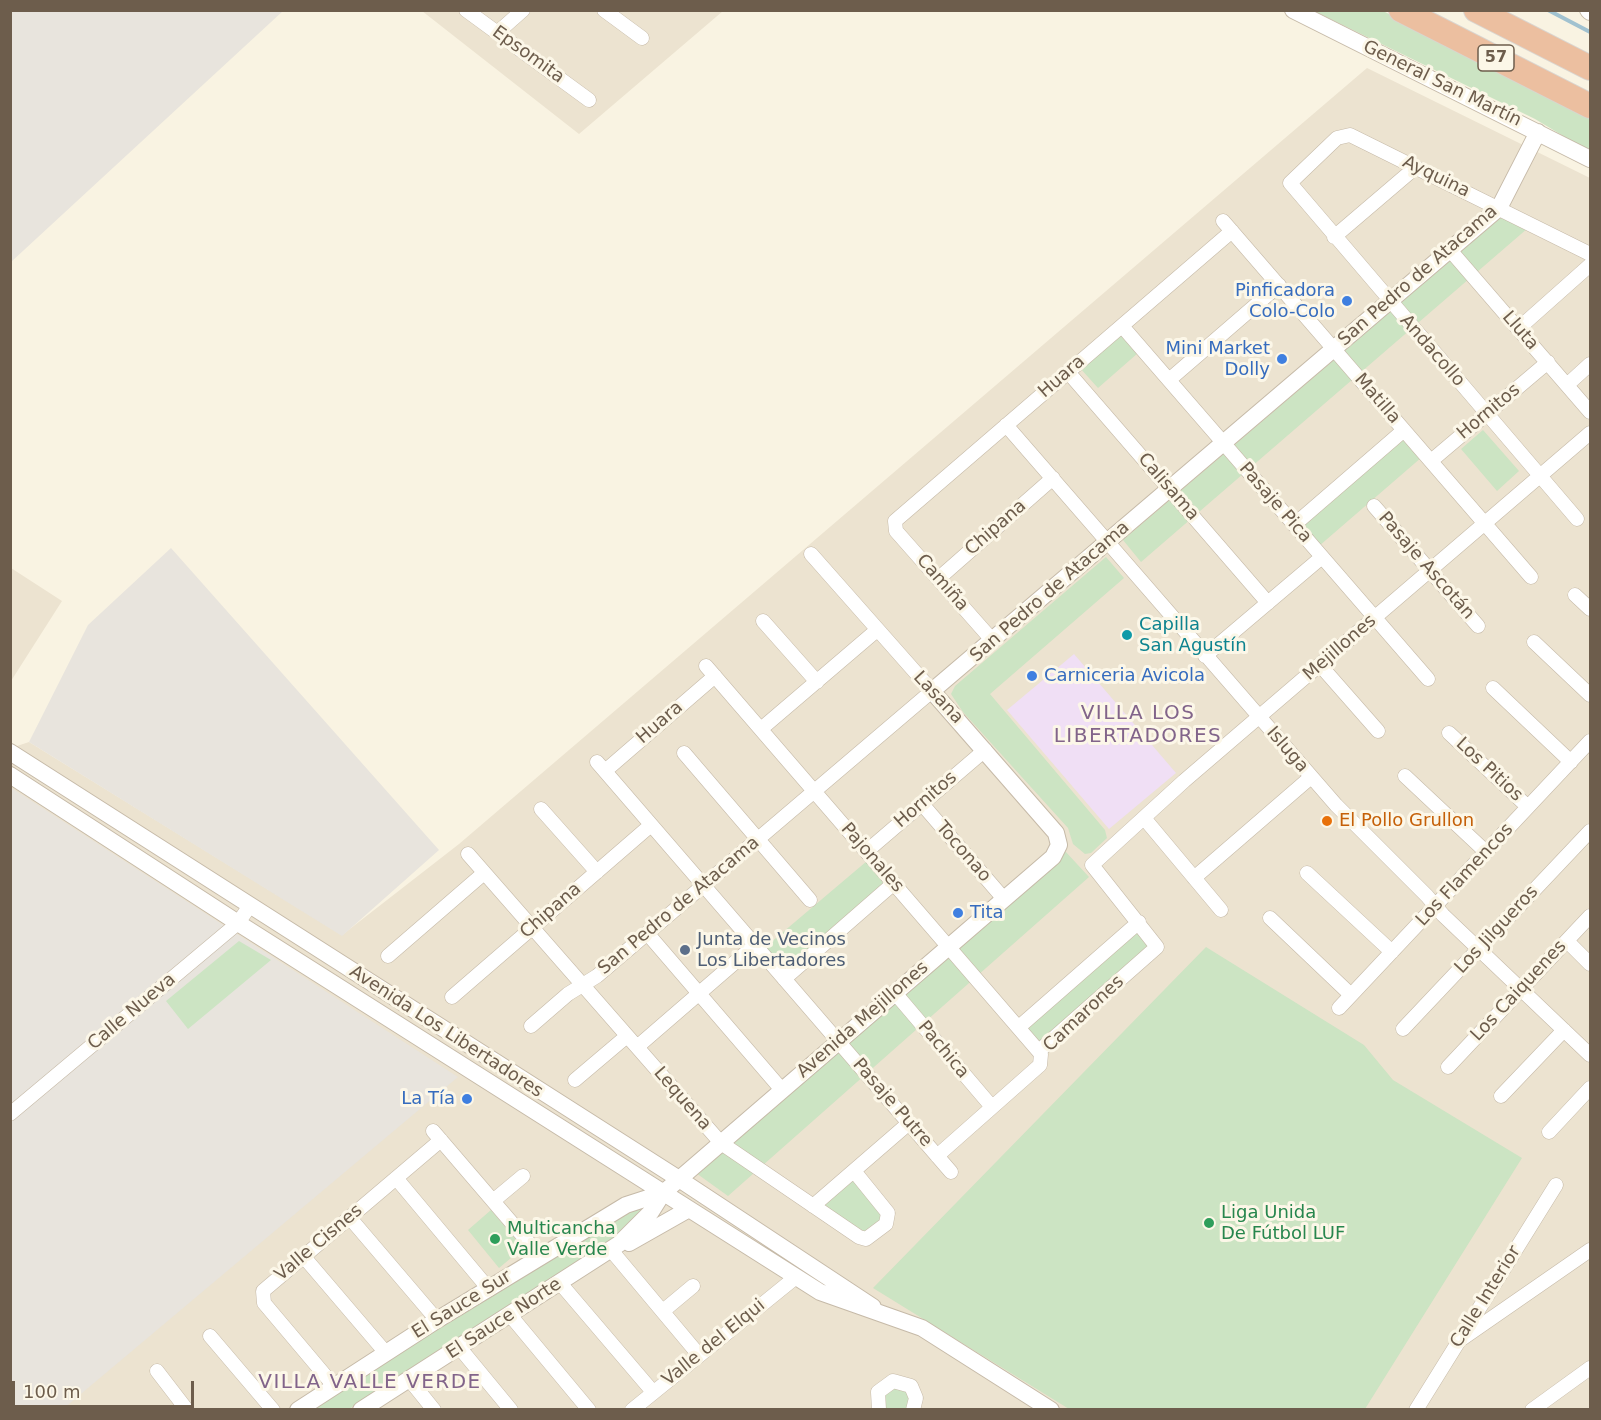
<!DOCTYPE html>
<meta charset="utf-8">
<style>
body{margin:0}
#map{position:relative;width:1601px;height:1420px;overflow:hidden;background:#f9f3e2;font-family:"DejaVu Sans",sans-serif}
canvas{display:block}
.frame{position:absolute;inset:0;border:12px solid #6d5d4c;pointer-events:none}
.scale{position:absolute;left:12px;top:1381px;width:182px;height:27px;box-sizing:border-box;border:3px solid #6d5d4c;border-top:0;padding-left:8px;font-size:18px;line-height:21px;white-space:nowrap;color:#6d5d4c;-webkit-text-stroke:4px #fcf7e8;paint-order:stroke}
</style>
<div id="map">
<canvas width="1601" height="1420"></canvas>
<div class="frame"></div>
<div class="scale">100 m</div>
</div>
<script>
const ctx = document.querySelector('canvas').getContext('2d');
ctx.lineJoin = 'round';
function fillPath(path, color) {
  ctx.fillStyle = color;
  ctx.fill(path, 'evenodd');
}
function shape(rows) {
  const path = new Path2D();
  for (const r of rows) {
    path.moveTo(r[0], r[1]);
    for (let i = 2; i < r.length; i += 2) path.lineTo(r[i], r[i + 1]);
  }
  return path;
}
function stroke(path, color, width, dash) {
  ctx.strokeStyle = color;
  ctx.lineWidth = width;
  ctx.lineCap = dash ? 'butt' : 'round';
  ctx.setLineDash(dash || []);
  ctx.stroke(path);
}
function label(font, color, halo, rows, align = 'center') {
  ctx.font = font + ' "DejaVu Sans",sans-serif';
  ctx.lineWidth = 6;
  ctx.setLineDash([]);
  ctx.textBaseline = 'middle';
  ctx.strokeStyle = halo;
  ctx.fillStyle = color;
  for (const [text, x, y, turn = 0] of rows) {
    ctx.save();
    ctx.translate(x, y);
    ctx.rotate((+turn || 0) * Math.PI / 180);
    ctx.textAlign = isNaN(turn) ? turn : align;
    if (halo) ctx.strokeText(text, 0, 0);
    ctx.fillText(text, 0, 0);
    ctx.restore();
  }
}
fillPath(shape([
 [422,11,723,11,579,134],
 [1367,68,1590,178,1590,1409,11,1410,11,748,29,742,342,935,459,844],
 [11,568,62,601,11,681]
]), '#ece3d0');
fillPath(shape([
 [11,10,283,10,283,11,11,262],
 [171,548,439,850,342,936,29,742,88,625],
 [10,787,458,1077,63,1409,11,1409]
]), '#e8e4dd');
fillPath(shape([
 [1074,654,1176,773,1109,829,1007,710]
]), '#f0dff5');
fillPath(shape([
 [1314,11,1383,11,1590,114,1590,152,1535,119],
 [1504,215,1528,228,1141,562,1123,540],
 [1121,333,1138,353,1098,388,1080,368],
 [1483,430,1519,471,1497,491,1461,449],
 [1402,434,1422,457,1319,546,1299,523],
 [1106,557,1124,578,990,694,1105,830,1107,838,1091,853,1085,854,1073,844,1068,828,963,712,951,694,955,686],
 [1065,851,1089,877,728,1196,696,1173],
 [867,861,885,881,884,886,788,971,782,969,763,949],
 [1139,932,1150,946,1041,1044,1027,1032,1028,1028,1134,933],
 [239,941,271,960,188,1029,166,1001],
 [1206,947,1364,1045,1393,1080,1522,1158,1365,1409,1069,1409,873,1288],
 [852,1180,885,1216,866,1233,824,1205],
 [642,1207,637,1220,611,1240,511,1309,349,1409,306,1410,627,1208],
 [491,1210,523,1248,499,1268,468,1230],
 [890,1385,909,1390,909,1409,883,1409,882,1393]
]), '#cce4c3');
stroke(shape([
 [1548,10,1590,32]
]), '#a1c2d0', 4);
const minor = shape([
 [466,10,589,100],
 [604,10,642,38],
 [497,33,523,10],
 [1223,221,1531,577],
 [1334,237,1416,167],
 [1450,250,1590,412],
 [1122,326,1428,679],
 [1518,329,1590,265],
 [1068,372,1268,603],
 [1169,380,1279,285],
 [1567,385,1590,364],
 [1006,425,1336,805,1427,896,1443,915,1590,1055],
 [1431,461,1548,362],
 [1374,506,1478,626],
 [1577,519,1290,183,1337,138,1350,135,1590,254],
 [1294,525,1404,430],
 [938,579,1053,478],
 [1575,595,1590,609],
 [763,621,817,682],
 [993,641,896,531,895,521,1232,231],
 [1534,642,1590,695],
 [1205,656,1322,557],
 [1320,665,1378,731],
 [706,666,1041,1054,1040,1065,937,1156],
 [1493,688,1571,762],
 [761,729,877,630],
 [1449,733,1528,807],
 [684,753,810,900],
 [597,762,951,1172],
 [605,771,715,676],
 [1405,776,1486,852],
 [922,804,1004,899],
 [541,809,597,872],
 [1144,818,1221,910],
 [867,851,985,750],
 [468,854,721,1143,859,1237,866,1239,886,1224,888,1213,854,1171],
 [1307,873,1392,952],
 [1194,878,1311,777],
 [1270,918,1351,995],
 [647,933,782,1090],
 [1567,941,1590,964],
 [388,956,484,873],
 [784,979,894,883],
 [895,993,992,1107],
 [452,997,651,825],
 [1339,1008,1590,741],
 [531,1026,568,994,597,976,932,691,811,554],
 [1019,1027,1139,922],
 [1403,1029,1590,831],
 [637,1047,755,945],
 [1039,1051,1157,947,1092,865,1184,781,1590,433],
 [1448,1067,1590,916],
 [575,1080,627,1036],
 [1501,1096,1564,1030],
 [10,1114,238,923,249,907],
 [433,1131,541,1257],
 [1549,1132,1590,1088],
 [396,1178,488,1288],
 [493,1201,523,1176],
 [813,1206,909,1123],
 [350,1218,437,1320],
 [611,1250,699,1355],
 [304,1257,386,1353],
 [560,1283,653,1392],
 [663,1311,693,1286],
 [510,1315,589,1410],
 [210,1336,273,1410],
 [1463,1338,1590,1250],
 [459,1347,511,1410],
 [157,1371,187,1410],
 [409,1379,434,1410],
 [334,1386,264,1303,263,1291,441,1140],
 [632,1410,796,1277],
 [879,1410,878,1392,893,1381,911,1386,916,1398,913,1410],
 [1416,1410,1556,1185],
 [1532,1410,1590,1368]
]);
const tertiary = shape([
 [1293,10,1590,159],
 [1588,10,1590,12],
 [10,752,679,1179,873,1307],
 [10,775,238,923,820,1292,922,1328,1051,1410],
 [629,1243,689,1209],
 [298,1410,437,1320,626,1205,663,1193,1053,857,1059,845,1056,833,932,691,1499,208,1538,132],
 [361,1410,619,1244,651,1212,663,1193]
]);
const motorway = shape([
 [1401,10,1590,106],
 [1476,10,1590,68]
]);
stroke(minor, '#c6baa8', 15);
stroke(tertiary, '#c6baa8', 18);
stroke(motorway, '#d9d5d0', 26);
stroke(minor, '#fff', 14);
stroke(tertiary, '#fff', 16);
stroke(motorway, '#ecbfa0', 24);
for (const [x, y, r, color] of [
 [1347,301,6,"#3f7fe0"],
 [1282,359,6,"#3f7fe0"],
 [1127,635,6,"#0f9aa8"],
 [1032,676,6,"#3f7fe0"],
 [1327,821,6,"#e8710a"],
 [958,913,6,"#3f7fe0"],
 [685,950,6,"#5c6f8a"],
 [467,1099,6,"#3f7fe0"],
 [1209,1223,6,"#2e9e5b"],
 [495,1239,6,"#2e9e5b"]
]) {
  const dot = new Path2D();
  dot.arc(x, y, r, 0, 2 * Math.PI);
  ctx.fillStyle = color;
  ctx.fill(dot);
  stroke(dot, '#fcf7e8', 2);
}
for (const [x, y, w] of [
 [1496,58,36]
]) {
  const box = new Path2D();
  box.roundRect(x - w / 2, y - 13, w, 26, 4.5);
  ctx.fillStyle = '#fcf7e8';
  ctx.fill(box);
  stroke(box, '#6d5d4c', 1.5);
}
label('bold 16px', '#6d5d4c', null, [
 ["57",1496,58]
]);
label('18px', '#6d5d4c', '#fcf7e8', [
 ["Epsomita",528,55,36],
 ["General San Martín",1442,84,26],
 ["Ayquina",1436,177,26],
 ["San Pedro de Atacama",1418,276,-41],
 ["Lluta",1520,331,49],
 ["Andacollo",1432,351,49],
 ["Huara",1062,377,-41],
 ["Matilla",1377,399,49],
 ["Hornitos",1489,412,-40],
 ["Calisama",1168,487,49],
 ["Pasaje Pica",1275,503,49],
 ["Chipana",996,528,-41],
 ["Pasaje Ascotán",1426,566,49],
 ["Camiña",942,583,49],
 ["San Pedro de Atacama",1050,592,-41],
 ["Mejillones",1340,648,-41],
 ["Lasana",938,698,47],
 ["Huara",660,723,-41],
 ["Isluga",1287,750,49],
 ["Los Pitios",1489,770,43],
 ["Hornitos",926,800,-41],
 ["Toconao",963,852,49],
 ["Pajonales",872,858,49],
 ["Los Flamencos",1465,875,-47],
 ["San Pedro de Atacama",679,906,-40],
 ["Chipana",551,911,-41],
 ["Los Jilgueros",1497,930,-47],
 ["Los Caiquenes",1519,991,-47],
 ["Calle Nueva",132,1012,-40],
 ["Camarones",1084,1014,-43],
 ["Avenida Mejillones",863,1020,-41],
 ["Avenida Los Libertadores",446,1032,33],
 ["Pachica",943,1050,50],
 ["Lequena",682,1099,49],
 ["Pasaje Putre",892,1103,49],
 ["Valle Cisnes",319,1243,-40],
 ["Calle Interior",1486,1297,-58],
 ["El Sauce Sur",462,1305,-32],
 ["El Sauce Norte",504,1319,-33],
 ["Valle del Elqui",714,1343,-39]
]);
label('18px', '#366cbe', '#fcf7e8', [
 ["Pinficadora",1335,291],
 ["Colo-Colo",1335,312],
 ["Mini Market",1270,349],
 ["Dolly",1270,370],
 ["Carniceria Avicola",1044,676,"left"],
 ["Tita",970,913,"left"],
 ["La Tía",455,1099]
], 'right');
label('18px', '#0d838f', '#fcf7e8', [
 ["Capilla",1139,625],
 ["San Agustín",1139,646]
], 'left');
label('18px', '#c56008', '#fcf7e8', [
 ["El Pollo Grullon",1339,821]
], 'left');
label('18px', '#4e5e75', '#fcf7e8', [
 ["Junta de Vecinos",697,940],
 ["Los Libertadores",697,961]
], 'left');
label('18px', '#27864d', '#fcf7e8', [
 ["Liga Unida",1221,1213],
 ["De Fútbol LUF",1221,1234],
 ["Multicancha",507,1229],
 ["Valle Verde",507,1250]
], 'left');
ctx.letterSpacing = '1.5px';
label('20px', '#82648a', '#fcf7e8', [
 ["VILLA LOS",1138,714],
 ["LIBERTADORES",1138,737],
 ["VILLA VALLE VERDE",370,1383]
]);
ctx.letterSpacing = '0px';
</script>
